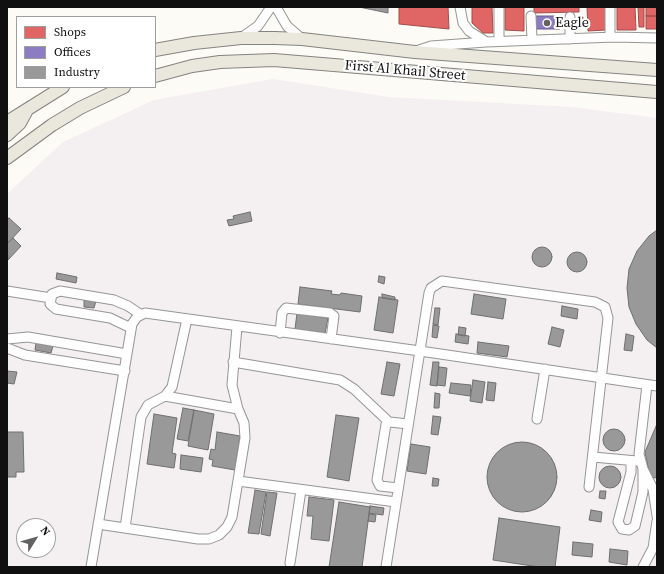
<!DOCTYPE html>
<style>
body{margin:0}
#map{position:relative;width:664px;height:574px;overflow:hidden;background:#fcfbf6;font-family:"Source Serif 4",serif}
canvas{display:block}
.frame{position:absolute;inset:0;border:8px solid #101010;pointer-events:none}
.legend{position:absolute;left:16px;top:16px;width:140px;height:72px;box-sizing:border-box;background:#fff;border:1px solid #9f9f9f;margin:0;padding:5px 7px;list-style:none;font-size:12px;color:#101010}
.legend li{display:flex;align-items:center;gap:8px;height:20px}
.legend b{width:20px;border:1px solid #9f9f9f}
.north{position:absolute;left:16px;top:518px;width:40px;height:40px;box-sizing:border-box;background:#fff;border:1px solid #9f9f9f;border-radius:50%;rotate:53deg;font-size:11px;font-weight:700;line-height:16px;text-align:center;color:#101010}
.north::after{content:'';display:block;margin:auto;width:14px;height:18px;background:#636260;clip-path:polygon(50% 0,100% 100%,50% 72%,0 100%)}
</style>
<div id="map">
<canvas width="664" height="574"></canvas>
<div class="frame"></div>
<ul class="legend">
<li><b style="height:11px;background:#e06666"></b>Shops</li>
<li><b style="height:11px;background:#8e7cc3"></b>Offices</li>
<li><b style="height:11px;background:#999"></b>Industry</li>
</ul>
<div class="north">N</div>
</div>
<script>
const ctx = document.querySelector('canvas').getContext('2d');
ctx.lineJoin = 'round';
function fillPath(path, color) {
  ctx.fillStyle = color;
  ctx.fill(path, 'evenodd');
}
function shape(rows) {
  const path = new Path2D();
  for (const r of rows) {
    if (r.length === 3) {
      path.moveTo(r[0] + r[2], r[1]);
      path.arc(r[0], r[1], r[2], 0, 2 * Math.PI);
      continue;
    }
    path.moveTo(r[0], r[1]);
    for (let i = 2; i < r.length; i += 2) path.lineTo(r[i], r[i + 1]);
  }
  return path;
}
function stroke(path, color, width, dash) {
  ctx.strokeStyle = color;
  ctx.lineWidth = width;
  ctx.lineCap = dash ? 'butt' : 'round';
  ctx.setLineDash(dash || []);
  ctx.stroke(path);
}
function label(font, color, halo, rows, align = 'center') {
  ctx.font = font + ' "Source Serif 4",serif';
  ctx.lineWidth = 4;
  ctx.setLineDash([]);
  ctx.textBaseline = 'middle';
  ctx.strokeStyle = halo;
  ctx.fillStyle = color;
  for (const [text, x, y, turn = 0] of rows) {
    ctx.save();
    ctx.translate(x, y);
    ctx.rotate((+turn || 0) * Math.PI / 180);
    ctx.textAlign = isNaN(turn) ? turn : align;
    if (halo) ctx.strokeText(text, 0, 0);
    ctx.fillText(text, 0, 0);
    ctx.restore();
  }
}
fillPath(shape([
 [273,79,389,97,572,107,657,118,657,567,7,567,7,194,63,142,154,100],
 [24,526,48,526,48,550,24,550]
]), '#f4eff1');
const shops = shape([
 [399,7,448,7,449,29,399,24,399,7],
 [472,7,492,7,493,33,483,33,472,23,472,7],
 [505,7,524,7,524,31,505,30,505,7],
 [534,7,579,7,579,12,534,13,534,7],
 [587,7,606,7,606,30,588,31,587,7],
 [617,7,635,7,636,30,617,30,617,7],
 [638,7,644,7,644,27,639,27,638,7],
 [646,7,657,7,657,16,646,16,646,7],
 [646,16,657,16,657,29,646,29,646,16],
 [577,17,583,17,583,26,577,25,577,17]
]);
fillPath(shops, '#e06666');
stroke(shops, '#a24c4c', 1);
const offices = shape([
 [533,16,560,16,560,29,534,29,533,16]
]);
fillPath(offices, '#8e7cc3');
stroke(offices, '#685c8d', 1);
const industry = shape([
 [359,7,388,7,388,13,359,7],
 [250,212,252,221,229,226,227,220,234,219,233,216,250,212],
 [9,218,21,229,7,244,7,220,9,218],
 [657,230,657,348,647,340,636,324,629,307,627,288,629,269,637,251,649,236,657,230],
 [13,238,21,246,8,260,7,244,13,238],
 [542,257,10],
 [577,262,10],
 [57,273,77,277,76,283,56,279,57,273],
 [379,276,385,277,384,284,378,282,379,276],
 [300,287,332,291,331,294,340,295,341,293,362,296,360,312,298,304,300,287],
 [382,294,395,297,395,300,382,298,382,294],
 [474,294,506,299,503,319,471,314,474,294],
 [379,297,398,300,393,333,374,330,379,297],
 [84,299,96,301,94,308,84,307,84,299],
 [562,306,578,309,577,319,561,316,562,306],
 [435,308,440,308,438,325,433,324,435,308],
 [297,313,328,318,325,333,295,329,297,313],
 [433,325,439,326,437,338,432,337,433,325],
 [459,327,466,328,465,336,458,335,459,327],
 [552,327,564,330,560,347,548,344,552,327],
 [456,334,469,336,468,344,455,342,456,334],
 [626,334,634,336,632,351,624,350,626,334],
 [478,342,509,346,507,357,477,353,478,342],
 [36,343,53,346,51,353,35,350,36,343],
 [387,362,400,364,394,396,381,394,387,362],
 [433,362,439,362,437,386,430,385,433,362],
 [439,367,447,368,445,386,437,385,439,367],
 [7,371,17,372,14,384,7,383,7,371],
 [473,380,485,382,482,403,470,401,473,380],
 [488,382,496,383,494,401,486,400,488,382],
 [451,383,471,385,470,396,449,393,451,383],
 [435,393,440,394,439,408,434,408,435,393],
 [183,408,194,410,188,441,177,439,183,408],
 [194,410,214,414,208,450,188,446,194,410],
 [154,414,177,418,172,453,176,454,174,468,147,464,154,414],
 [336,415,359,418,349,481,327,477,336,415],
 [433,416,441,417,438,435,431,434,433,416],
 [657,424,657,478,650,477,645,452,657,424],
 [614,440,11],
 [7,432,23,432,24,472,16,472,16,477,7,477,7,432],
 [217,432,240,436,235,470,212,466,213,460,209,459,211,449,215,450,217,432],
 [522,477,35],
 [411,444,430,447,426,474,407,471,411,444],
 [181,455,203,458,201,472,180,469,181,455],
 [610,477,11],
 [433,478,439,479,438,486,432,486,433,478],
 [255,490,266,492,259,534,248,533,255,490],
 [600,491,606,491,605,499,599,498,600,491],
 [267,492,277,493,270,536,261,534,267,492],
 [309,497,334,500,329,541,311,539,313,516,307,516,309,497],
 [339,502,370,507,362,567,329,567,339,502],
 [370,506,384,508,383,515,369,513,370,506],
 [591,510,602,512,601,522,589,520,591,510],
 [369,514,376,515,375,522,368,521,369,514],
 [499,518,560,527,555,567,539,567,493,560,499,518],
 [573,542,593,544,592,557,572,555,573,542],
 [610,549,628,551,627,565,609,562,610,549]
]);
fillPath(industry, '#999');
stroke(industry, '#707070', 1);
const minor = shape([
 [276,7,287,26,302,39],
 [460,7,463,23,469,31,485,41],
 [499,7,499,41],
 [531,16,532,40],
 [610,37,610,7],
 [241,38,258,26,271,7],
 [570,39,570,17],
 [416,51,431,46,486,42,614,37,657,38],
 [7,291,51,298],
 [131,328,110,318,56,309,50,304,52,294,60,291,114,300,128,306,140,314],
 [280,333,282,313,286,308,330,313,334,316,331,339],
 [7,339,28,337,127,354],
 [7,348,25,355,125,371],
 [233,362,340,380,354,389,389,422],
 [647,385,639,454,643,469,653,489,657,516],
 [165,396,238,409],
 [537,419,545,369],
 [593,457,637,461],
 [631,461,631,472,618,522,622,529,629,530,635,526,643,492,643,469],
 [238,481,396,502],
 [398,488,380,486,377,480,386,424,390,422,408,424],
 [98,524,198,539,209,539,219,535,227,527,232,517,245,438,244,423,238,409,232,385,237,327],
 [125,528,141,417,148,405,165,396,172,387,187,319],
 [290,563,301,490],
 [91,567,132,324,137,317,145,313,420,351,657,386],
 [386,567,429,293,431,288,442,281,595,302,605,307,608,318,589,487],
 [643,567,653,548,657,521]
]);
const major = shape([
 [155,50,194,43,241,38,275,38,302,39,415,52,657,70],
 [155,76,192,66,220,62,274,60,657,92],
 [7,122,63,87],
 [7,135,20,123,26,112],
 [7,158,52,125,80,108,124,87]
]);
stroke(minor, '#969694', 11);
stroke(major, '#848381', 14);
stroke(minor, '#fffefe', 9);
stroke(major, '#eae8dc', 12);
for (const [x, y, r, color] of [
 [547,23,4,"#636260"]
]) {
  const dot = new Path2D();
  dot.arc(x, y, r, 0, 2 * Math.PI);
  ctx.fillStyle = color;
  ctx.fill(dot);
  stroke(dot, '#fff', 1.5);
}
label('14px', '#101010', '#fff', [
 ["Eagle",555,23]
], 'left');
label('14px', '#101010', '#fff', [
 ["First Al Khail Street",405,71,5]
]);
</script>
